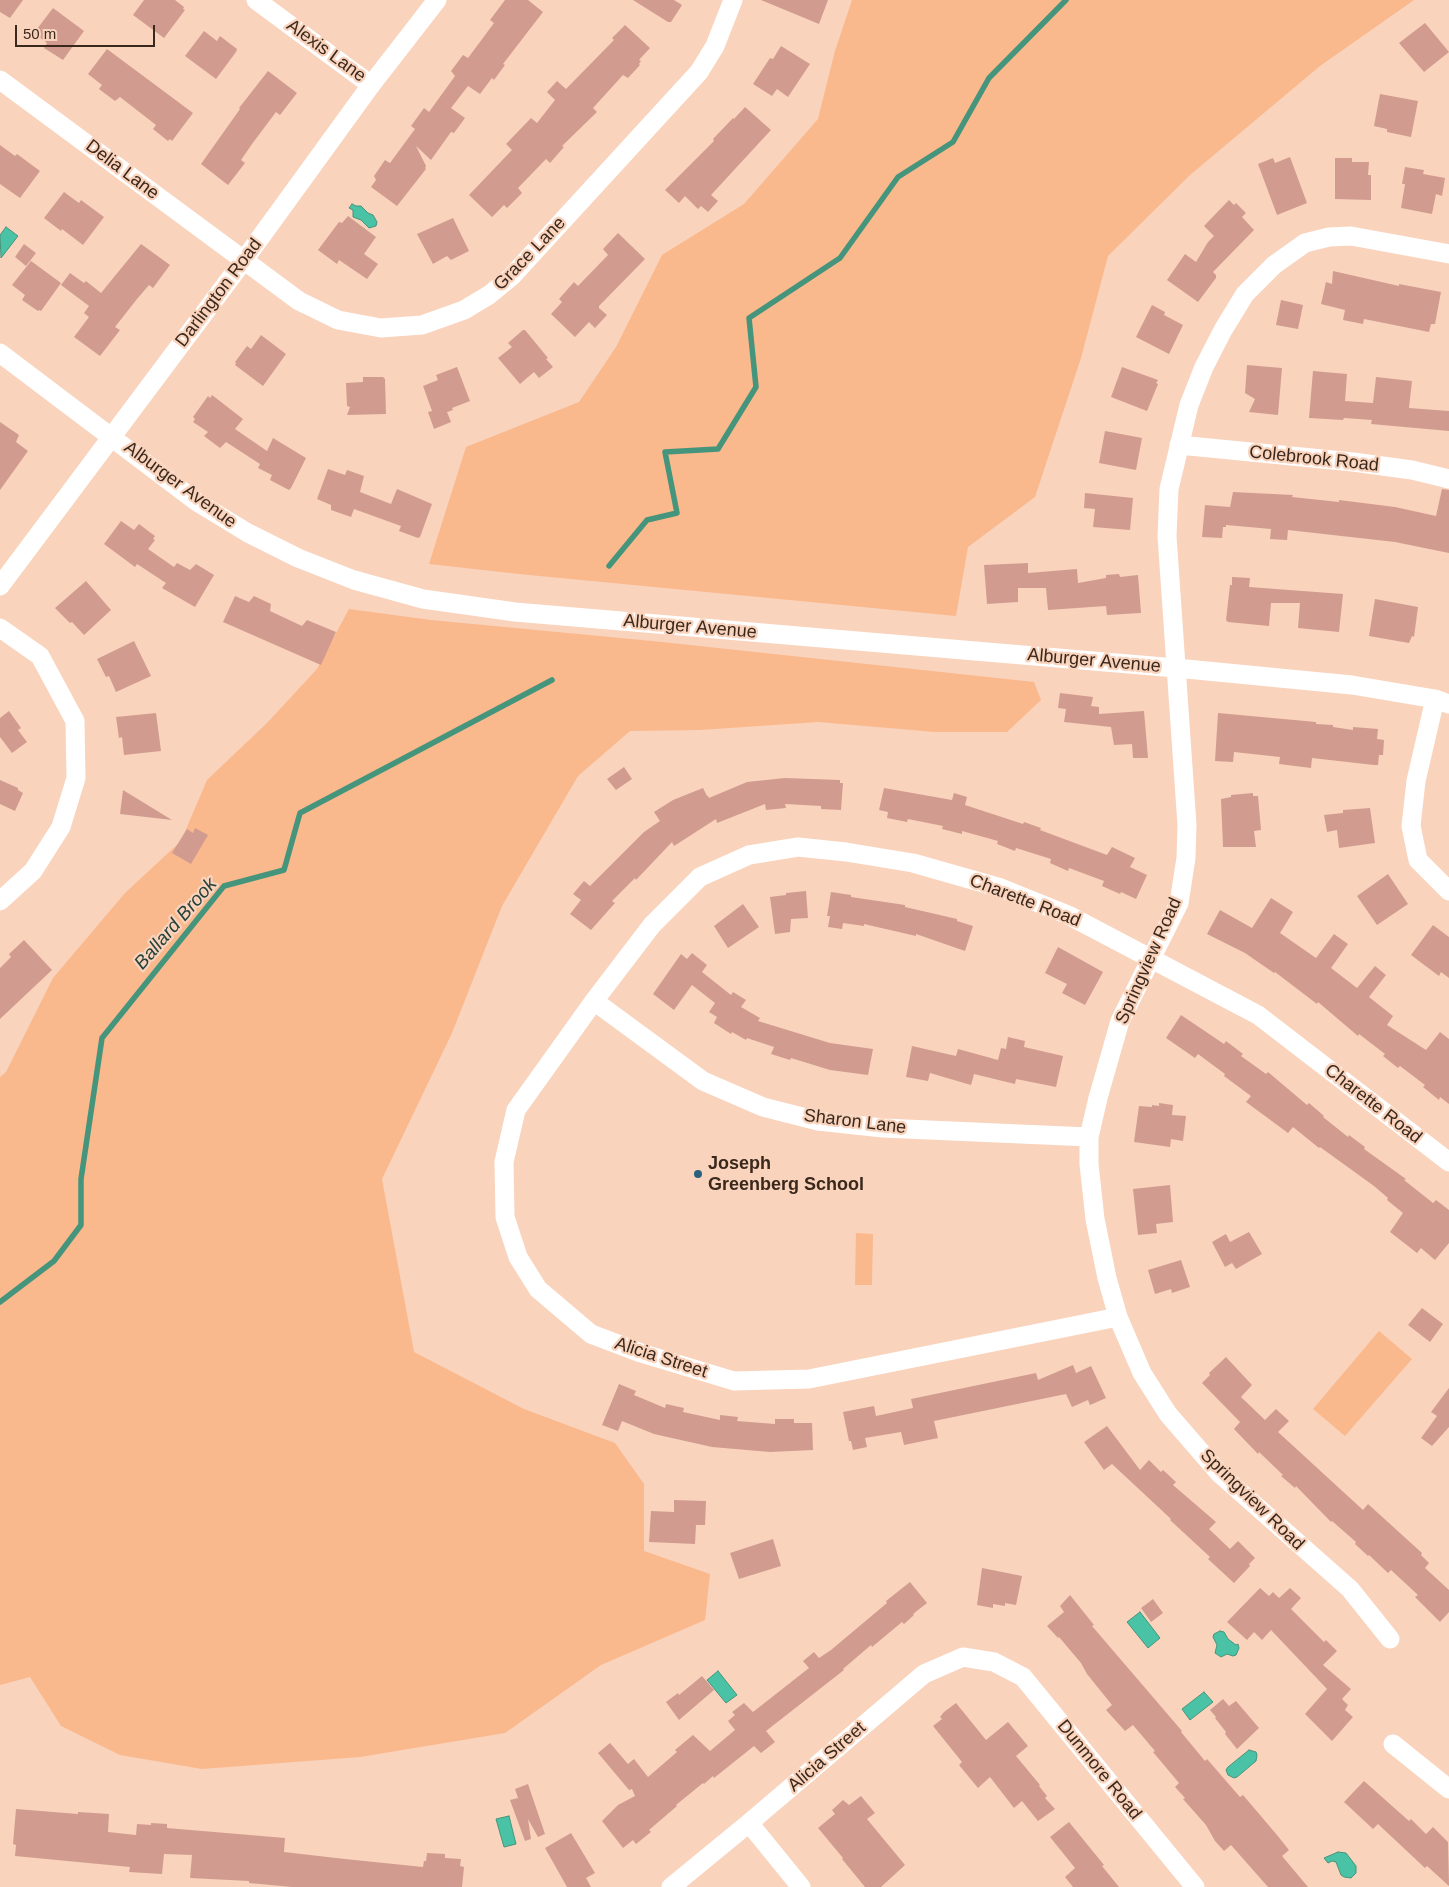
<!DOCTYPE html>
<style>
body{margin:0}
#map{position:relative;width:1449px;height:1887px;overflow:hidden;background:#f9d3bc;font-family:Arial,sans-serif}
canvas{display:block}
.scale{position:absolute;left:15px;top:25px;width:140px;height:22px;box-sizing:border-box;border:2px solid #3a281d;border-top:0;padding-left:6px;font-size:15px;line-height:18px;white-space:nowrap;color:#3a281d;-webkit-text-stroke:4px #f9d3bc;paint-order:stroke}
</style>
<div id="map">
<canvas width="1449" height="1887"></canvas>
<div class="scale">50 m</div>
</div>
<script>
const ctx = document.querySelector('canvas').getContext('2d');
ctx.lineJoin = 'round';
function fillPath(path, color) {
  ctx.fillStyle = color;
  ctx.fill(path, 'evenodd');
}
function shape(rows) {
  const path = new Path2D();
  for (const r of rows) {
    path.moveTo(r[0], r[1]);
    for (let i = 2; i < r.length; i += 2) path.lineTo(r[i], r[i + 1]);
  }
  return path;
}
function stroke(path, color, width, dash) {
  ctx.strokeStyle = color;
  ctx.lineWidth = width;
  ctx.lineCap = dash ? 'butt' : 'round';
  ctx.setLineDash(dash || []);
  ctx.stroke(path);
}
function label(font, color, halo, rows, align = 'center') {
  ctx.font = font + ' Arial,sans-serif';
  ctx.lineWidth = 4.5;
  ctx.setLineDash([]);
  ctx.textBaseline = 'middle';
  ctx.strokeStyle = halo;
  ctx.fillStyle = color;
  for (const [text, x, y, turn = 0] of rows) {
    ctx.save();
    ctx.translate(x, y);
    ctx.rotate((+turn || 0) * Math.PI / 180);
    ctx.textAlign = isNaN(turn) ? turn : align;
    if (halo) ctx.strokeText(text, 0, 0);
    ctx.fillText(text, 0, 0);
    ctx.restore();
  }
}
fillPath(shape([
 [852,0,1414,0,1320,66,1190,175,1108,256,1081,358,1035,497,968,547,956,616,519,574,429,564,466,447,579,402,616,347,662,255,744,204,818,119,835,51],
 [349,609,431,620,662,642,1034,682,1041,700,1007,732,935,732,818,722,700,730,630,731,578,776,502,906,452,1033,382,1179,414,1352,524,1409,615,1443,644,1484,644,1551,710,1574,705,1620,601,1665,505,1733,360,1757,202,1769,120,1755,61,1726,30,1677,0,1685,0,1077,6,1072,53,978,125,893,181,841,207,780,267,723,317,669],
 [856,1233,873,1234,872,1285,855,1285],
 [1379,1331,1412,1359,1345,1436,1313,1409]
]), '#fab88d');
const water = shape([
 [352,204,356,206,361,206,368,213,373,215,377,222,376,226,369,228,361,220,353,217,353,210,349,208,352,204],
 [6,227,18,236,1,258,0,235,6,227],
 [1140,1612,1160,1638,1148,1648,1127,1622,1140,1612],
 [1220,1631,1224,1632,1228,1639,1236,1645,1238,1644,1239,1648,1236,1655,1233,1656,1227,1654,1221,1657,1215,1653,1217,1645,1213,1637,1214,1634,1220,1631],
 [718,1671,737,1695,726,1703,707,1680,718,1671],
 [1204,1692,1213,1702,1190,1720,1182,1709,1204,1692],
 [1249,1750,1256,1752,1257,1755,1256,1761,1237,1777,1234,1778,1228,1775,1226,1770,1228,1767,1249,1750],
 [509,1816,516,1844,504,1847,496,1819,509,1816],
 [1338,1852,1346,1853,1356,1866,1356,1873,1351,1878,1344,1877,1341,1875,1336,1862,1332,1861,1328,1863,1324,1858,1338,1852]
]);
fillPath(water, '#4ac2a5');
stroke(water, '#45947c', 1);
stroke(shape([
 [609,566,647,520,677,513,665,452,718,449,756,387,749,318,840,258,898,177,953,142,989,78,1066,0],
 [0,1302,54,1261,81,1225,81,1179,102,1038,224,886,284,870,300,813,552,680]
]), '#45947c', 5.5);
fillPath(shape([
 [0,0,23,0,10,18,0,12],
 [144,0,175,0,184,7,183,9,185,10,164,38,133,15],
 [505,0,528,0,543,12,503,64,505,65,494,80,492,78,480,94,468,86,451,108,465,118,454,133,451,132,431,160,416,146,426,166,425,168,426,169,397,206,371,187,376,180,374,176,385,160,390,163,415,129,411,126,424,108,429,112,455,76,451,71,463,55,468,58,494,23,490,20],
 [633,0,674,0,682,5,671,22,668,22],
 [761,0,828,0,819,24],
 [53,8,84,31,63,60,44,48,47,43,34,33],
 [1425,23,1449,52,1424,72,1399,43],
 [625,25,650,48,639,60,641,61,639,64,640,65,628,78,623,75,593,108,597,112,562,146,564,147,550,163,546,159,518,188,522,193,507,208,504,205,492,217,469,195,512,150,506,144,531,118,537,123,555,100,547,92,557,81,566,89,614,40,612,38],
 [204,31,217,41,220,36,237,49,236,52,216,79,185,56],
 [781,46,810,64,788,97,777,89,772,96,753,84,770,58,773,59],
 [107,49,193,113,172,141,170,139,168,141,153,129,156,125,120,97,115,101,99,89,102,85,88,74],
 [268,71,297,93,280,115,276,112,252,144,241,160,245,163,228,185,201,164,240,109,239,108],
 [1380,94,1418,101,1411,137,1387,132,1387,129,1374,126],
 [745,107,771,130,711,195,718,201,708,212,701,206,698,209,685,196,679,203,665,190,714,141,713,139,733,118,734,119],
 [0,145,15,156,17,154,40,171,20,198,0,184],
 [1290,157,1307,203,1277,215,1258,164,1273,158,1275,163],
 [1335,158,1352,158,1352,162,1369,162,1368,175,1371,175,1371,200,1335,199],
 [1405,167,1424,170,1423,174,1445,178,1442,196,1436,194,1432,214,1401,208,1405,184,1402,184],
 [64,192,79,203,81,200,104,217,83,245,62,229,61,231,44,218],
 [1229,200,1234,205,1236,203,1246,213,1242,217,1254,230,1213,272,1216,275,1216,278,1198,302,1167,280,1185,254,1196,262,1208,242,1214,236,1204,226],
 [348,216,376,237,364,254,378,264,367,279,339,260,337,264,318,250,339,222,342,223],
 [453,218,469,251,451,260,447,256,433,264,417,234],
 [618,233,645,259,599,306,599,308,607,315,595,328,589,322,575,337,551,314,562,302,559,299,574,282,578,286,608,255,603,249],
 [24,244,36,253,26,266,15,257],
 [141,244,170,265,153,288,149,285,137,299,115,327,120,330,100,356,74,337,89,317,84,313,89,306,61,285,70,273,84,283,86,281,101,293],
 [31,261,61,283,41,311,39,310,38,311,22,300,25,295,12,285],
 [1333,271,1399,286,1399,284,1441,292,1435,324,1431,324,1429,332,1364,319,1363,324,1343,320,1345,310,1321,304,1326,282,1332,284],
 [1281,300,1303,305,1298,329,1276,325],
 [1152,305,1165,312,1164,315,1183,325,1169,354,1136,337],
 [523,330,525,330,548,358,546,359,553,367,539,378,534,372,520,384,498,358,512,347,508,343],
 [261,335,286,354,263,386,235,365,236,363,235,362,247,346,251,349],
 [1247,365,1282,368,1278,415,1249,412,1255,399,1245,393],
 [457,367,470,401,452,408,453,410,447,412,451,422,434,429,428,412,432,411,423,386,438,380,436,375],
 [1122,367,1158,380,1156,383,1158,384,1147,411,1111,397],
 [1313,371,1347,374,1345,401,1373,403,1376,377,1412,381,1409,408,1449,411,1449,431,1371,424,1372,420,1344,418,1343,420,1309,418],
 [363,377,383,377,385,379,386,414,347,415,350,407,347,406,346,383,363,382],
 [212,395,243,419,235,429,267,451,273,438,306,458,291,488,289,490,270,480,272,475,258,468,260,464,226,442,220,448,204,436,208,432,193,422,195,419,193,417,208,396,210,398],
 [0,422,19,435,16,442,28,451,0,490],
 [1105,431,1142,438,1136,470,1099,463],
 [328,469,345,475,347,470,364,476,360,492,391,504,397,489,432,504,420,537,418,538,399,531,401,526,354,509,351,517,331,510,331,505,317,499],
 [1442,489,1449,490,1449,553,1395,542,1288,530,1287,540,1270,539,1271,529,1226,525,1226,527,1223,527,1222,538,1202,537,1205,505,1230,507,1233,492,1293,495,1292,497,1339,502,1339,500,1395,507,1436,516],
 [1085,493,1133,498,1130,530,1093,527,1095,509,1084,508],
 [121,521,134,530,139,524,155,536,153,539,155,540,148,549,174,567,177,563,190,570,196,564,214,575,195,607,162,588,166,583,137,564,135,567,104,544],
 [1028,563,1028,573,1077,569,1078,583,1106,578,1106,575,1119,574,1120,577,1138,575,1141,613,1107,615,1106,606,1048,610,1046,588,1018,588,1018,602,987,604,984,565],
 [1232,577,1250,578,1249,587,1343,594,1339,632,1298,628,1300,603,1271,603,1269,626,1228,622,1226,620,1230,585,1232,585],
 [86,581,111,610,84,635,72,622,70,623,55,608],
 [235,596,249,602,254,596,271,604,270,611,302,626,307,620,336,632,321,665,223,622],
 [1375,599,1418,607,1414,637,1412,636,1409,643,1369,636],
 [134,641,151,676,116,692,109,676,106,677,97,659],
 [1060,693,1093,697,1091,706,1099,707,1099,714,1144,711,1148,758,1133,758,1132,744,1114,745,1111,727,1064,722,1066,709,1058,708],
 [9,711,21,728,18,730,27,742,12,753,0,737,0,718],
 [156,713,161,751,124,755,122,737,119,738,116,717],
 [1218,713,1316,722,1316,724,1333,725,1333,727,1353,730,1353,727,1378,729,1377,739,1384,740,1383,755,1379,755,1378,765,1374,765,1312,758,1311,768,1279,764,1280,757,1234,752,1233,762,1215,761],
 [624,767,632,779,616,790,607,779],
 [785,778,840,780,840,783,843,783,841,810,821,809,821,806,785,804,786,808,766,810,765,804,717,823,716,819,674,846,672,842,636,880,635,878,612,901,615,903,591,930,570,914,581,900,573,894,584,881,590,886,644,832,660,821,654,812,673,800,703,788,707,796,708,796,709,798,747,782],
 [0,780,18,788,18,790,23,793,15,811,0,804],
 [884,788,952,800,954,793,967,797,965,805,1023,824,1024,822,1041,828,1040,830,1107,855,1112,847,1135,858,1130,867,1147,875,1136,899,1121,892,1120,894,1102,886,1104,881,1069,868,1068,871,1050,863,1051,859,1016,848,1015,851,997,844,998,841,962,831,962,834,942,829,943,826,908,819,907,822,887,818,888,812,879,810],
 [123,790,172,820,120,814],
 [1253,793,1253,796,1258,796,1261,830,1254,831,1256,847,1223,847,1221,799,1231,797,1231,795],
 [1370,808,1375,843,1339,848,1337,830,1327,832,1324,815,1343,813,1343,810],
 [195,828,208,835,191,864,172,853,187,829,193,833],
 [1388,874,1408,904,1377,925,1357,896],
 [806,891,808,918,791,919,790,932,775,934,770,897,786,895,786,893],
 [831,892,851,895,851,897,905,905,905,907,957,919,957,921,973,926,965,951,916,934,916,936,864,924,864,926,843,923,842,929,828,927,830,916,827,916],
 [1271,898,1293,912,1280,933,1316,958,1334,934,1348,944,1331,968,1357,988,1375,966,1386,975,1369,997,1393,1016,1387,1025,1426,1050,1440,1032,1449,1039,1449,1104,1440,1097,1439,1100,1423,1087,1425,1085,1400,1066,1398,1068,1383,1056,1385,1054,1359,1034,1358,1036,1318,1002,1317,1004,1275,972,1274,973,1245,953,1207,934,1220,910,1252,928],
 [743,904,759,927,728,948,714,926],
 [1433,925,1449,937,1449,978,1441,972,1439,976,1411,955],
 [24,940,52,970,0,1019,0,968,11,957,9,954],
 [1058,947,1103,972,1085,1005,1062,993,1067,984,1045,973],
 [692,953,707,965,702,972,731,995,733,992,746,1000,741,1007,760,1018,758,1021,830,1043,873,1049,868,1075,830,1070,791,1058,790,1060,771,1054,774,1047,747,1038,746,1040,732,1032,731,1034,714,1023,717,1017,709,1012,715,1003,692,985,674,1010,653,994,681,954,687,959],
 [1181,1015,1224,1044,1226,1041,1243,1054,1241,1056,1266,1074,1268,1072,1307,1105,1309,1103,1324,1116,1323,1117,1348,1137,1349,1135,1365,1147,1364,1149,1406,1179,1404,1180,1433,1203,1436,1200,1449,1210,1449,1243,1435,1260,1421,1248,1417,1253,1390,1232,1403,1213,1387,1200,1388,1198,1374,1186,1320,1147,1319,1148,1293,1127,1288,1133,1246,1102,1251,1096,1224,1076,1225,1074,1198,1054,1195,1058,1166,1038],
 [1008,1037,1025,1041,1024,1047,1063,1056,1056,1087,1016,1079,1015,1084,974,1074,971,1085,930,1073,928,1081,906,1077,912,1046,956,1056,958,1049,998,1060,1001,1048,1006,1049],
 [1159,1103,1173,1105,1172,1115,1186,1116,1183,1141,1171,1139,1170,1147,1134,1142,1139,1106,1152,1107,1152,1105,1159,1106],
 [1170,1185,1173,1222,1156,1224,1157,1233,1138,1235,1133,1189],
 [1249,1232,1262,1254,1236,1269,1232,1263,1225,1267,1212,1242,1226,1234,1230,1242],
 [1181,1260,1190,1287,1172,1293,1171,1289,1155,1294,1148,1270],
 [1422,1308,1443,1324,1430,1342,1408,1325],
 [1226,1357,1252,1385,1241,1397,1265,1420,1276,1409,1289,1421,1278,1432,1363,1510,1368,1504,1422,1553,1421,1555,1429,1563,1425,1568,1449,1590,1449,1612,1440,1622,1415,1597,1418,1595,1391,1570,1388,1573,1369,1555,1368,1556,1355,1544,1356,1542,1332,1521,1331,1522,1296,1486,1295,1488,1281,1476,1283,1475,1259,1452,1258,1454,1234,1429,1240,1422,1202,1383,1210,1375,1209,1373],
 [1073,1365,1076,1373,1091,1366,1106,1398,1090,1405,1088,1400,1072,1407,1066,1394,934,1421,938,1438,904,1445,901,1432,865,1438,867,1447,853,1450,851,1441,849,1441,843,1412,874,1406,876,1416,913,1408,911,1399,1036,1373,1038,1380],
 [619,1384,636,1391,634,1395,665,1408,666,1404,684,1408,683,1412,720,1420,720,1415,738,1417,737,1421,775,1424,775,1419,794,1419,794,1423,812,1423,813,1450,770,1452,712,1447,654,1434,622,1421,618,1431,602,1425],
 [1449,1388,1449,1427,1432,1446,1421,1438,1437,1416,1431,1412],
 [1107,1426,1140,1470,1149,1460,1161,1472,1163,1470,1176,1482,1173,1485,1216,1522,1209,1529,1230,1549,1238,1541,1255,1558,1249,1564,1250,1566,1234,1583,1208,1559,1210,1557,1170,1520,1171,1519,1112,1464,1104,1470,1084,1442],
 [674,1500,706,1501,705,1525,696,1525,695,1544,649,1542,651,1511,674,1512],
 [773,1539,781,1566,739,1579,730,1553],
 [982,1568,1022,1576,1016,1605,1005,1603,1005,1606,993,1604,993,1608,977,1605],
 [910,1582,927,1603,913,1614,914,1615,904,1624,902,1622,872,1647,871,1645,843,1669,844,1670,766,1731,775,1742,761,1753,754,1746,714,1778,713,1776,704,1784,703,1783,676,1805,677,1806,649,1830,651,1832,636,1844,633,1840,623,1848,602,1821,618,1805,635,1796,632,1789,629,1790,598,1753,610,1743,628,1764,634,1759,648,1777,677,1752,675,1750,693,1735,710,1751,735,1730,728,1721,735,1715,732,1712,744,1703,753,1712,809,1668,803,1661,814,1652,819,1658,831,1650,887,1603,886,1601],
 [1260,1588,1269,1596,1273,1592,1279,1598,1290,1588,1301,1598,1291,1609,1324,1642,1326,1640,1337,1651,1323,1665,1351,1689,1342,1699,1348,1705,1345,1710,1353,1717,1332,1741,1305,1714,1327,1689,1271,1630,1262,1640,1254,1632,1247,1640,1227,1622],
 [1070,1595,1094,1625,1092,1626,1182,1731,1181,1732,1205,1761,1207,1759,1240,1797,1243,1795,1277,1835,1289,1850,1282,1856,1308,1887,1268,1887,1231,1845,1224,1851,1215,1841,1206,1825,1183,1799,1185,1798,1175,1787,1179,1783,1153,1752,1155,1751,1133,1725,1125,1731,1106,1710,1112,1705,1087,1674,1081,1663,1059,1637,1058,1638,1047,1626,1064,1612,1060,1606],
 [1153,1599,1163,1613,1151,1622,1141,1608],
 [702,1676,714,1690,679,1720,666,1702,678,1693,679,1695],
 [1223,1699,1229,1706,1236,1701,1259,1728,1237,1749,1225,1734,1226,1732,1215,1718,1216,1717,1210,1710],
 [956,1703,986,1740,1008,1722,1028,1746,1016,1756,1040,1785,1039,1786,1047,1796,1045,1798,1055,1809,1038,1821,1022,1801,1014,1808,990,1777,978,1788,959,1765,962,1762,933,1726,942,1719,940,1717,944,1712],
 [1364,1781,1409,1821,1411,1819,1426,1834,1433,1827,1448,1842,1449,1886,1427,1866,1425,1868,1378,1824,1373,1829,1344,1802],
 [528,1784,545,1834,538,1837,528,1819,531,1839,525,1841,510,1800,518,1798,515,1789],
 [861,1796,875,1813,867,1819,905,1865,881,1887,865,1887,842,1859,843,1858,818,1828,835,1814,832,1810,843,1800,849,1805],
 [16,1809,78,1814,78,1812,109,1814,108,1832,136,1835,137,1824,151,1825,151,1823,167,1824,167,1828,285,1838,284,1852,345,1859,423,1867,424,1861,426,1861,427,1853,445,1854,445,1858,461,1859,460,1866,464,1867,462,1887,292,1887,249,1883,249,1881,190,1878,192,1855,164,1854,162,1874,129,1872,130,1867,15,1856,16,1845,13,1844],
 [1069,1822,1104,1865,1102,1866,1119,1887,1073,1887,1065,1877,1075,1868,1050,1837],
 [571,1833,595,1873,586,1878,591,1887,567,1887,545,1848]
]), '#d19c8f');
stroke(shape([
 [256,0,371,85],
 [0,80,299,301,338,320,381,328,422,325,464,310,489,295,511,277,699,72,715,46,733,0],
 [0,353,197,502,248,533,298,558,354,580,423,599,515,612,1176,668,1352,685,1435,699,1449,704],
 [1179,445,1353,462,1412,470,1449,479],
 [0,586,244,260,371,85,437,0],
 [0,628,40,656,75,721,76,778,61,827,33,871,0,901],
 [1435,699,1416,781,1411,826,1418,860,1449,891],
 [594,1001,703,1081,763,1107,818,1121,883,1128,1089,1137],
 [1118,1317,809,1379,734,1381,641,1353,591,1334,538,1289,518,1257,505,1217,504,1162,516,1110,594,1001,652,925,700,877,749,855,798,847,846,852,913,863,1001,888,1068,915,1258,1015,1449,1162],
 [1390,1639,1350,1589,1220,1474,1168,1414,1142,1373,1118,1317,1107,1278,1095,1219,1089,1164,1089,1137,1098,1098,1120,1021,1179,903,1186,858,1187,825,1167,536,1169,489,1189,405,1204,367,1223,330,1245,294,1274,265,1305,243,1329,237,1351,236,1449,254],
 [1393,1744,1449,1789],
 [749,1823,801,1887],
 [671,1887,749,1823,924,1674,963,1657,994,1662,1023,1677,1195,1887]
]), '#fff', 19);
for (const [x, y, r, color] of [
 [698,1174,5,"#2c617d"]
]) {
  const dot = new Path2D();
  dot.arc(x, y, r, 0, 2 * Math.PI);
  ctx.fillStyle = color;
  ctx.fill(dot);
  stroke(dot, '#f9d3bc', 2);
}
label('18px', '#3a281d', '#f9d3bc', [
 ["Alexis Lane",326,51,36],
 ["Delia Lane",122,170,37],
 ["Grace Lane",530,254,-46],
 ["Darlington Road",219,293,-53],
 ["Colebrook Road",1314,459,6],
 ["Alburger Avenue",180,485,36],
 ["Alburger Avenue",690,627,5],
 ["Alburger Avenue",1094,661,5],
 ["Charette Road",1025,901,21],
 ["Springview Road",1149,961,-66],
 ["Charette Road",1373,1104,38],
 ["Sharon Lane",855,1122,7],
 ["Alicia Street",661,1358,18],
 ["Springview Road",1252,1500,44],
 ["Alicia Street",827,1757,-41],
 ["Dunmore Road",1099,1770,51]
]);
label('bold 18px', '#3a281d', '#f9d3bc', [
 ["Joseph",708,1164],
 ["Greenberg School",708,1185]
], 'left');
label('italic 19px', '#264139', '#f9d3bc', [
 ["Ballard Brook",176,924,-49]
]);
</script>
